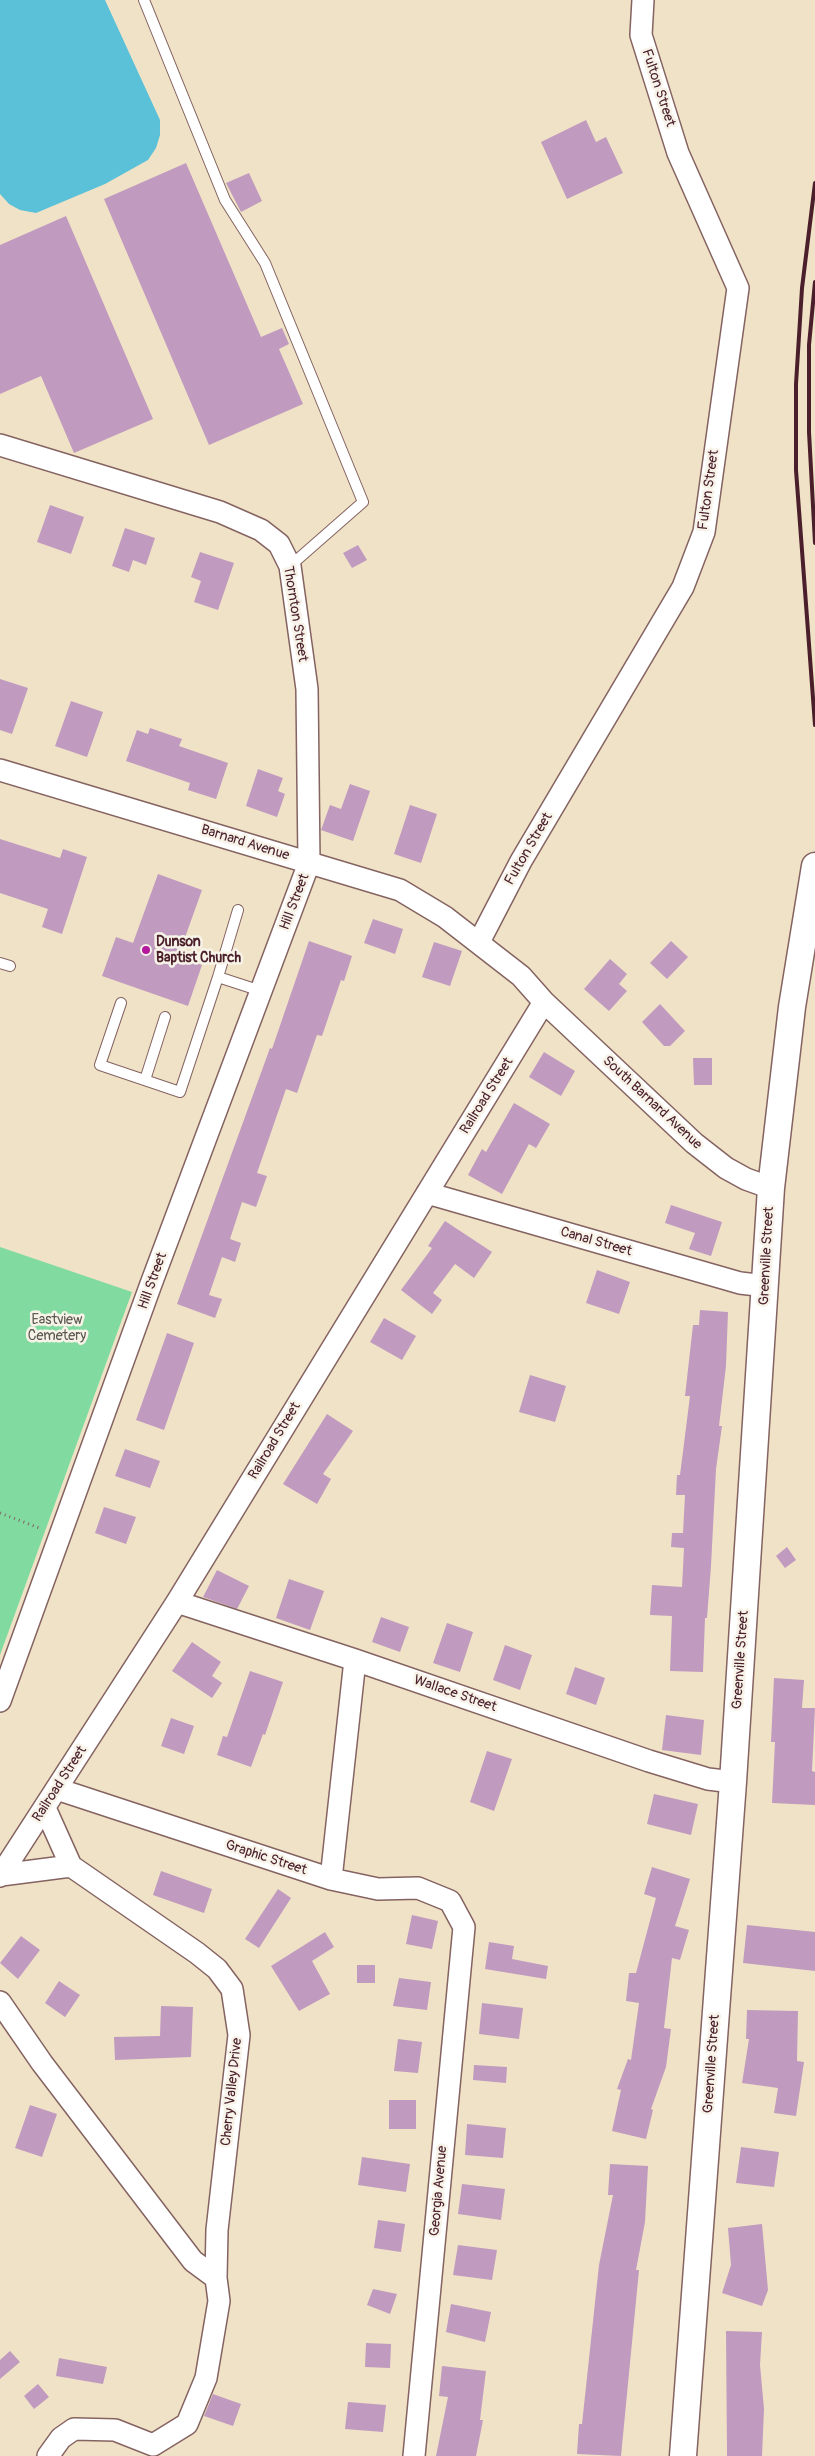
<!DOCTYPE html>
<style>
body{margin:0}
canvas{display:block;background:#f0e2c6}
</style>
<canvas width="815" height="2456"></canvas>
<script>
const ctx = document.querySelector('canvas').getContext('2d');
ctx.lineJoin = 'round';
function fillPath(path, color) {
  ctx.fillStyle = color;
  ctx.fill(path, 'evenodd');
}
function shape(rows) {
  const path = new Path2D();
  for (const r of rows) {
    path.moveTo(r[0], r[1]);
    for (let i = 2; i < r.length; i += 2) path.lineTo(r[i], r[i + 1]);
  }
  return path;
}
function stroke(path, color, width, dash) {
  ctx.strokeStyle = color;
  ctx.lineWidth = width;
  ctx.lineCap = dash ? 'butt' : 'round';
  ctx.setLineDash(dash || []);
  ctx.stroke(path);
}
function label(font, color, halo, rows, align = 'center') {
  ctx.font = font + ' Pangolin,sans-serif';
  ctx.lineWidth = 5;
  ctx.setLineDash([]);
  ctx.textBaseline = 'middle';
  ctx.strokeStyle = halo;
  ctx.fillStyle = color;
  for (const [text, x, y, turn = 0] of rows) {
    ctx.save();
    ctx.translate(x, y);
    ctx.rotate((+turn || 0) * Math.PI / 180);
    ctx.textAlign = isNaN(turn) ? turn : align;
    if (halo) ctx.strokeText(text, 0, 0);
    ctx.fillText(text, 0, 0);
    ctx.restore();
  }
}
fillPath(shape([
 [0,1247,132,1292,0,1655]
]), '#81dba0');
fillPath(shape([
 [0,0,105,0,160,120,160,135,156,148,148,160,105,184,36,213,20,210,9,204,0,194]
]), '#5bc1d8');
fillPath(shape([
 [586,120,596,142,606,137,623,173,567,199,541,142],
 [186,163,261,337,282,328,289,344,279,349,303,404,209,445,104,199],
 [249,173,262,201,241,212,226,183],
 [66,216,153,419,74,453,41,376,0,394,0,245],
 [50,505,84,517,71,554,37,542],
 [125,528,155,538,146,565,133,560,129,572,112,566],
 [358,545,367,560,352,568,343,553],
 [200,552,234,563,218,610,194,602,201,581,191,577],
 [0,679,28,688,12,734,0,730],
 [71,701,103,712,87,757,55,746],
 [150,728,182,739,179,746,228,763,216,799,188,790,190,783,126,761,137,730,148,734],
 [258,769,283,778,278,791,285,794,277,817,246,806],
 [350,784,370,791,353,841,321,830,330,805,341,809],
 [410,805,437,814,421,863,394,854],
 [0,839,60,858,63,849,87,857,62,934,42,927,48,909,0,893],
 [158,874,202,890,178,957,202,965,188,1006,102,976,116,937,133,943],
 [373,919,403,929,395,954,364,943],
 [309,941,352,956,344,981,341,980,322,1036,317,1035,297,1093,286,1089,257,1173,267,1176,256,1207,242,1202,230,1239,241,1243,235,1262,222,1257,209,1295,222,1299,215,1318,177,1304,270,1048,272,1049],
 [671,941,688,957,667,979,650,963],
 [434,942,462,951,450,986,422,977],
 [610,959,627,974,619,984,627,991,609,1011,584,989],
 [660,1004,685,1031,670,1046,664,1046,642,1022],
 [544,1052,575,1071,561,1096,529,1077],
 [693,1058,712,1058,712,1085,694,1085],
 [514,1103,550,1124,536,1148,529,1144,502,1194,468,1175,482,1149,486,1152],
 [671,1205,722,1222,711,1256,689,1249,695,1233,665,1223],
 [445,1221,492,1252,474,1278,455,1264,433,1293,442,1300,432,1314,401,1290,432,1248,428,1246],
 [597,1270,630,1282,619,1314,586,1303],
 [700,1310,728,1312,726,1366,719,1426,722,1426,716,1469,711,1566,707,1618,705,1618,703,1672,670,1671,672,1616,650,1615,652,1585,682,1587,684,1548,671,1547,672,1533,683,1533,685,1495,676,1495,677,1475,680,1475,690,1396,685,1396,693,1325,699,1325],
 [384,1318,416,1336,402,1360,370,1342],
 [167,1333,194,1343,164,1430,136,1420],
 [530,1375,566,1386,555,1422,519,1412],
 [327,1414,353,1431,323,1474,331,1479,317,1504,283,1484],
 [125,1449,160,1461,150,1488,115,1476],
 [104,1507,136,1517,126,1544,95,1533],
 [787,1547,796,1560,785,1568,776,1556],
 [217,1570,249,1586,237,1609,203,1597],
 [289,1579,324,1591,310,1630,276,1618],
 [381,1617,409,1627,400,1652,372,1642],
 [447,1623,473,1632,460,1672,433,1663],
 [192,1642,221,1662,212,1676,222,1683,212,1698,172,1671],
 [505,1645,532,1655,520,1690,493,1680],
 [575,1667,605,1678,596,1705,566,1694],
 [250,1671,283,1682,265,1735,263,1734,251,1767,217,1755,223,1736,227,1737],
 [774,1678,804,1680,802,1708,815,1708,812,1771,815,1772,815,1805,772,1803,775,1742,771,1742],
 [666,1715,704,1720,701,1755,662,1750],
 [171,1718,194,1726,184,1754,161,1746],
 [487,1751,512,1759,494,1811,470,1802],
 [654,1794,698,1804,691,1835,647,1824],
 [652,1867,690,1879,675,1926,689,1930,680,1960,672,1958,664,2028,671,2029,666,2067,651,2109,653,2110,646,2139,612,2131,621,2090,617,2089,628,2059,631,2060,639,2003,626,2001,629,1973,636,1973,656,1898,644,1894],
 [161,1871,212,1889,204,1913,153,1895],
 [278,1889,291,1898,259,1948,245,1939],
 [412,1915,438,1921,432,1949,406,1944],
 [747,1925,815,1932,815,1971,743,1963],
 [325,1932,334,1947,312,1961,330,1994,299,2011,271,1966],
 [21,1936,40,1950,18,1979,0,1963],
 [489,1942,514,1946,512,1959,548,1966,546,1979,485,1969],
 [357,1965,375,1965,375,1983,357,1983],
 [399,1978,431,1982,427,2010,393,2006],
 [59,1981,80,1995,65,2017,45,2003],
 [482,2003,523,2008,519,2039,479,2034],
 [161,2006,193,2007,191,2057,115,2060,114,2037,160,2036],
 [747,2010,798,2011,797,2061,804,2062,796,2116,774,2113,778,2088,742,2083,749,2039,746,2039],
 [398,2039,422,2042,418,2073,394,2071],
 [474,2065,507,2067,506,2083,473,2080],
 [389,2100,416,2100,416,2129,389,2129],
 [30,2105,57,2114,42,2157,15,2148],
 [467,2124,506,2128,503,2158,465,2155],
 [741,2147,779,2152,774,2187,736,2183],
 [362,2157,410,2164,406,2192,358,2185],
 [610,2164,648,2166,645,2222,636,2270,639,2270,621,2456,577,2454,579,2424,582,2424,599,2265,613,2195,608,2195],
 [462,2184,505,2189,501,2220,458,2214],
 [378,2220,405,2224,401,2252,374,2248],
 [762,2224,768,2290,762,2306,722,2293,731,2265,728,2228],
 [458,2245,497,2250,492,2280,453,2275],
 [373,2289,397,2294,390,2314,367,2305],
 [451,2304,491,2312,485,2342,446,2332],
 [726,2331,762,2332,760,2365,764,2409,762,2456,727,2456],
 [366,2343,391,2344,390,2368,365,2367],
 [10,2351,20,2362,0,2379,0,2360],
 [59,2358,107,2367,103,2384,56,2376],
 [442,2366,486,2371,480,2420,483,2420,476,2456,436,2456,448,2397,439,2396],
 [38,2384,49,2397,34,2409,24,2396],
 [213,2394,241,2404,233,2426,204,2416],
 [348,2402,386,2405,383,2432,345,2429]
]), '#c09bbf');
const service = shape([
 [144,0,225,200,265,263,363,502,290,566],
 [238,910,218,977,261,991],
 [0,963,10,966],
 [121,1003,100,1065,180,1092,218,977],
 [145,1080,165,1017]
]);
const minor = shape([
 [0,445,220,512,261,530,279,544,290,566,307,689,309,863,151,1284,0,1701],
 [0,770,400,890,445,917,521,976,544,1002,694,1143,726,1168,746,1179,771,1188],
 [479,942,521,861,683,587,704,532,738,288,678,153,641,35,643,0],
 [427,1193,740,1283,766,1286],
 [177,1602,355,1660,649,1761,708,1779,733,1782],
 [57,1789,331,1879,378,1889,418,1888,450,1901,464,1927,414,2456],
 [45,1808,71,1866],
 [1,1875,71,1866,197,1953,217,1969,232,1989,239,2035,217,2230,216,2278,219,2301,206,2378,187,2424,153,2445],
 [0,1876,177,1602,544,1002],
 [331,1879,355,1660],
 [0,2002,42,2063,193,2261,216,2278],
 [48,2456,61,2438,74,2429,115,2430,153,2445]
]);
const tertiary = shape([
 [683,2456,733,1782,771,1188,792,1007,815,866]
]);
stroke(service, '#846361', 12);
stroke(minor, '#846361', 24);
stroke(tertiary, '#846361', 29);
stroke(shape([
 [0,1513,42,1529]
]), '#846361', 3, [1, 4]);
stroke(service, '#fff', 10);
stroke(minor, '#fff', 21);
stroke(tertiary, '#fff', 26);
stroke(shape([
 [815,183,802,288,796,384,796,470,815,725],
 [815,282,809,345,809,432,815,543]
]), '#4a1f2b', 4);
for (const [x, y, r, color] of [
 [146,950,5,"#b5179e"]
]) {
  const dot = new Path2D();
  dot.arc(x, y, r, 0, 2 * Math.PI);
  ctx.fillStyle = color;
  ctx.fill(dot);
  stroke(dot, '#f7f3e8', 2);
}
label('14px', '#4a1f2b', '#f7f3e8', [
 ["Fulton Street",658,88,72],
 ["Fulton Street",709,490,-82],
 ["Thornton Street",295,614,81],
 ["Barnard Avenue",245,843,17],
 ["Fulton Street",529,849,-60],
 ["Hill Street",295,902,-69],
 ["Railroad Street",487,1096,-58],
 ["South Barnard Avenue",652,1103,43],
 ["Canal Street",596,1242,16],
 ["Greenville Street",767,1256,-87],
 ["Hill Street",153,1281,-70],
 ["Railroad Street",275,1441,-59],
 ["Greenville Street",741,1660,-86],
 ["Wallace Street",455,1694,19],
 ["Railroad Street",60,1784,-57],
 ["Graphic Street",266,1858,18],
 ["Greenville Street",712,2064,-86],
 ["Cherry Valley Drive",232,2092,-84],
 ["Georgia Avenue",439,2191,-85]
]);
label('bold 14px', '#4a1f2b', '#f7f3e8', [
 ["Dunson",156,942],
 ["Baptist Church",156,958]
], 'left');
label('14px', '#5a574e', '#f7f3e8', [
 ["Eastview",57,1320],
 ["Cemetery",57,1336]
]);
</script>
